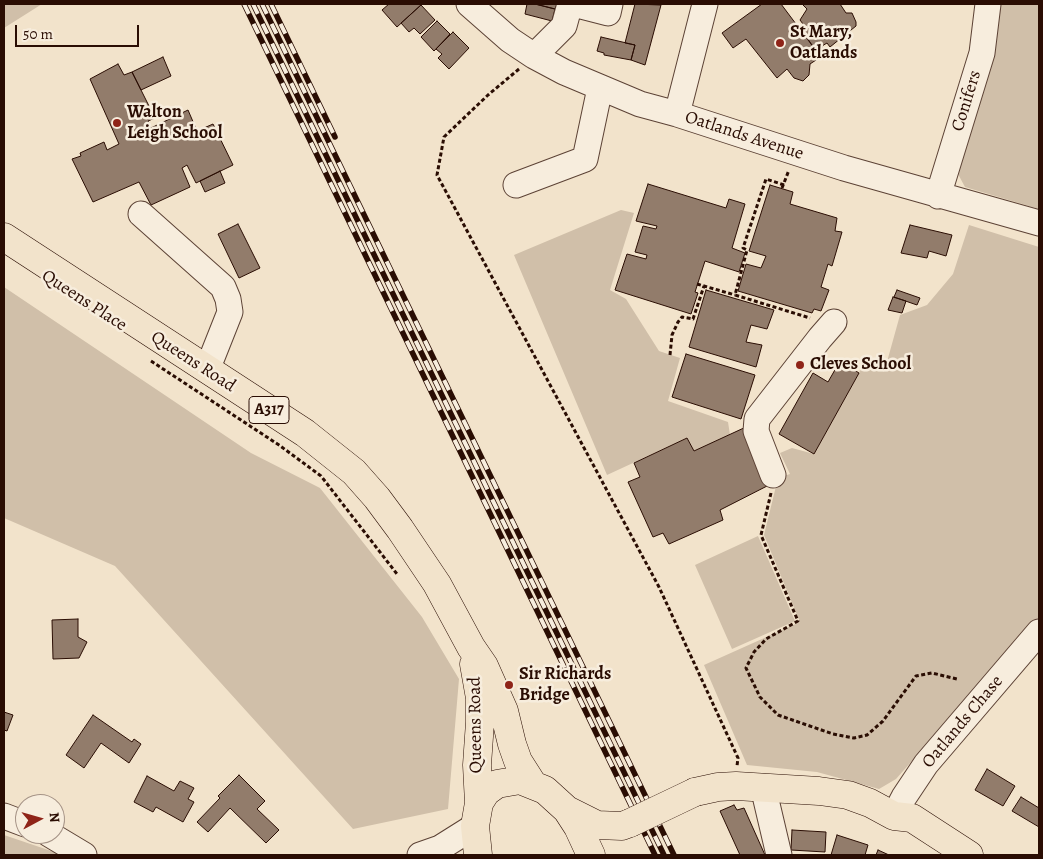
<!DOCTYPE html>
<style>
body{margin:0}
#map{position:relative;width:1043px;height:859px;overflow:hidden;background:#f2e3cb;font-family:Alegreya,serif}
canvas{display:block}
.frame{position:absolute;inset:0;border:5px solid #2a0d03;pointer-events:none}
.north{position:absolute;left:15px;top:794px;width:50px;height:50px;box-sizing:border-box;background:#f7eddd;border:1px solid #a59386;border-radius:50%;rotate:84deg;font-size:14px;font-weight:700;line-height:20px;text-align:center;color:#2a0d03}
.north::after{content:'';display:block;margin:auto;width:18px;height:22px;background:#8f2418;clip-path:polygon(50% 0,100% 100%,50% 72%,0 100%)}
.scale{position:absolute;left:15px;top:25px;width:124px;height:22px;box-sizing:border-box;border:2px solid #2a0d03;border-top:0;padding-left:6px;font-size:15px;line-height:18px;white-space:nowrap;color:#2a0d03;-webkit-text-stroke:4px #f7eddd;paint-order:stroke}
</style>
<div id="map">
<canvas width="1043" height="859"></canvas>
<div class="frame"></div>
<div class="north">N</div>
<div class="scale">50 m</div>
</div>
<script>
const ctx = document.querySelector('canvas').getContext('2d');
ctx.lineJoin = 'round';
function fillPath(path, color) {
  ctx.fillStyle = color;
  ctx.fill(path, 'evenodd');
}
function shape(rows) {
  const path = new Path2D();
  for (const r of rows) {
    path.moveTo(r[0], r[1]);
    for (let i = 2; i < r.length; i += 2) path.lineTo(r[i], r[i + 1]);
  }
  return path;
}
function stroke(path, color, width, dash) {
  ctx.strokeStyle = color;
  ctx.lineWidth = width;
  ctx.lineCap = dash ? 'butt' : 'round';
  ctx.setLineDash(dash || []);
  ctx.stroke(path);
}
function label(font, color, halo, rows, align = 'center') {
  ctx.font = font + ' Alegreya,serif';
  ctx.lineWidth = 5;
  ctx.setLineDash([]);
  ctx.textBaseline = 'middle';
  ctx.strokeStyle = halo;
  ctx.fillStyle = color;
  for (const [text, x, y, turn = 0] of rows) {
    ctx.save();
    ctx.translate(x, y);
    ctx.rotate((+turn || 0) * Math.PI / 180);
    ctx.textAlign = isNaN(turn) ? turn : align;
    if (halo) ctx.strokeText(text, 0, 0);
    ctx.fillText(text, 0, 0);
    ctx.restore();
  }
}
fillPath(shape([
 [4,4,42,4,4,28],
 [998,4,1039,4,1039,209,965,187,958,174,958,158],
 [621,210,634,213,610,290,626,299,659,351,680,358,668,401,728,422,730,435,694,451,687,438,607,475,514,255],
 [969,225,1039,247,1039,617,896,779,879,789,817,772,747,765,704,665,800,622,764,535,778,478,790,474,780,453,792,448,814,454,859,373,863,362,885,369,900,315,927,305,953,274],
 [4,287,251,453,320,488,422,617,459,679,448,809,353,829,115,566,4,518],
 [758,536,795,621,732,649,695,565],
 [4,835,60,854,61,855,4,855]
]), '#d0bfa9');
const building = shape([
 [389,4,422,4,397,27,382,10,389,4],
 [527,4,535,4,555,9,552,21,525,14,527,4],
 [535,4,557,4,555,9,535,4],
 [635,4,661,5,645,65,631,60,635,45,625,43,635,4],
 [762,4,781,4,817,52,815,53,819,58,810,64,809,75,803,81,794,78,787,69,777,78,746,39,733,48,722,33,762,4],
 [802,4,840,4,846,13,852,13,856,22,856,26,830,47,827,43,822,46,823,49,817,52,800,28,803,24,800,20,807,9,802,4],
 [421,5,435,20,420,34,414,28,409,32,401,23,421,5],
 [437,21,450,34,434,51,421,37,437,21],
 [453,32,469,48,449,69,438,58,442,54,436,49,453,32],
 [601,37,635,45,631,60,604,55,604,53,597,51,601,37],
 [163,57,171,76,141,90,132,72,163,57],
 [118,64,124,75,132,72,155,118,148,121,151,128,188,110,197,131,213,124,233,165,196,183,187,165,182,168,190,187,151,205,139,182,93,202,72,159,81,156,80,153,104,142,107,150,119,144,90,79,118,64],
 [220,171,225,183,205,192,200,181,220,171],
 [648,184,726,208,729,199,745,204,732,248,745,253,739,272,705,261,695,292,698,293,691,314,615,290,627,254,646,259,647,255,635,252,643,226,656,229,657,226,636,221,648,184],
 [770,185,793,192,790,204,837,218,835,231,842,232,832,266,828,264,821,287,829,290,821,311,814,309,812,313,738,291,746,264,761,268,766,256,749,251,770,185],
 [238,224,260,268,239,278,218,234,238,224],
 [910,225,952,235,946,256,929,251,927,258,901,253,910,225],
 [706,290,774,310,767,329,751,325,746,342,762,345,756,367,689,347,706,290],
 [897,290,920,298,917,305,894,297,897,290],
 [893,297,906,301,902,313,888,310,893,297],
 [686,354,755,375,741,419,672,397,686,354],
 [840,361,859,373,814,454,779,434,813,373,828,382,840,361],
 [746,427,771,484,720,510,723,520,669,544,663,533,653,537,628,482,640,477,634,463,687,438,694,451,746,427],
 [78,619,78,637,87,642,79,658,53,659,52,620,78,619],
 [4,712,13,715,7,731,4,730,4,712],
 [93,715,132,742,134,739,141,744,129,763,101,743,84,768,66,755,93,715],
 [987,769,1015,786,1003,806,975,790,987,769],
 [239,775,265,801,257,809,279,830,266,843,230,808,208,832,197,822,220,798,218,796,239,775],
 [147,776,174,791,180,781,194,788,188,799,194,802,183,822,156,807,153,812,134,802,147,776],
 [1021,797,1039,808,1039,827,1012,811,1021,797],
 [734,805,737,810,744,808,765,855,740,855,720,811,734,805],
 [792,830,826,832,825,852,791,850,792,830],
 [837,835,868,845,865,855,831,855,837,835],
 [878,850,889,855,876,855,878,850]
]);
fillPath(building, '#927c6b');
stroke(building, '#2a0d03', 1);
const minor = shape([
 [469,4,510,40,534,56,564,72,640,104,677,114,844,168,1039,223],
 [573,4,608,13,610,4],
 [534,56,564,26,570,4],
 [677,114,705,4],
 [516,185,585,159,600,88],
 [938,196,982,53,988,4],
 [141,214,223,287,228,299,230,312,207,370],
 [773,475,756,431,757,419,820,338,834,322],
 [763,787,779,855],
 [4,816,25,824],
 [894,816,904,797,926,764,1039,632],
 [49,834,84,855],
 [420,855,440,848,475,826]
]);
const major = shape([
 [4,237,305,433,354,472,377,498,400,529,437,584,471,647,484,666,504,711,512,744,518,761,532,783],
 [474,664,480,698,480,722,477,765,479,803],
 [695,792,718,787,736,786,819,791,848,795,870,803,894,816,912,818,969,855],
 [567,810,597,825,622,826,630,823],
 [478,855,475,826,479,803,486,792,497,784,520,780,545,790,567,810,578,827,591,855]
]);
stroke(minor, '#5c4235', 27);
stroke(major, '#2a0d03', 29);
stroke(shape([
 [519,69,488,95,444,137,437,175,659,587,738,758,737,766],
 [784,185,766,179,743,248,747,250,735,295,810,318],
 [782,188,789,170],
 [697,284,735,295],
 [670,355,672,335,678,322,682,317,693,319,704,286],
 [151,361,279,445,321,476,397,574],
 [771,493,761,535,798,621,766,639,754,652,746,668,760,697,778,715,833,734,854,738,867,735,883,721,916,676,932,673,957,679]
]), '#2a0d03', 3, [4, 2.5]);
stroke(minor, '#f7eddd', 25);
stroke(major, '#f2e3cb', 28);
const rail = shape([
 [244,4,655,855],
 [253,4,664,855],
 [262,4,674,855],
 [271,4,335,137]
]);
stroke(rail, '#2a0d03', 5.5);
stroke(rail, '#f7eddd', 4, [11]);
const majorBridge = shape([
 [630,823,695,792]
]);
stroke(majorBridge, '#2a0d03', 29, []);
stroke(majorBridge, '#f2e3cb', 28);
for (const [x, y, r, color] of [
 [780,43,5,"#8f2418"],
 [117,123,5,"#8f2418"],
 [800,365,5,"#8f2418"],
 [509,685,5,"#8f2418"]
]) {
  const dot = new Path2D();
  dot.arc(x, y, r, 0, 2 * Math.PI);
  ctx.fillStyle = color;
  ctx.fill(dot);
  stroke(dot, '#f7eddd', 2);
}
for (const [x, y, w] of [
 [269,410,40]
]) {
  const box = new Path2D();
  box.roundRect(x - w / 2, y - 13.5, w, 27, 4);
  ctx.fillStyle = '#f7eddd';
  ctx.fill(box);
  stroke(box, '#2a0d03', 1);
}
label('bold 16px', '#2a0d03', null, [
 ["A317",269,410]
]);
label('bold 18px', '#2a0d03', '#f7eddd', [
 ["St Mary,",790,33],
 ["Oatlands",790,54],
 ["Walton",127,113],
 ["Leigh School",127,134],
 ["Cleves School",810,365],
 ["Sir Richards",519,675],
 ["Bridge",519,696]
], 'left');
label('18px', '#2a0d03', '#f7eddd', [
 ["Conifers",967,101,-73],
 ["Oatlands Avenue",744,136,18],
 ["Queens Place",84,301,33],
 ["Queens Road",193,362,33],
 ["Oatlands Chase",963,722,-50],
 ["Queens Road",476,725,-91]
]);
</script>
